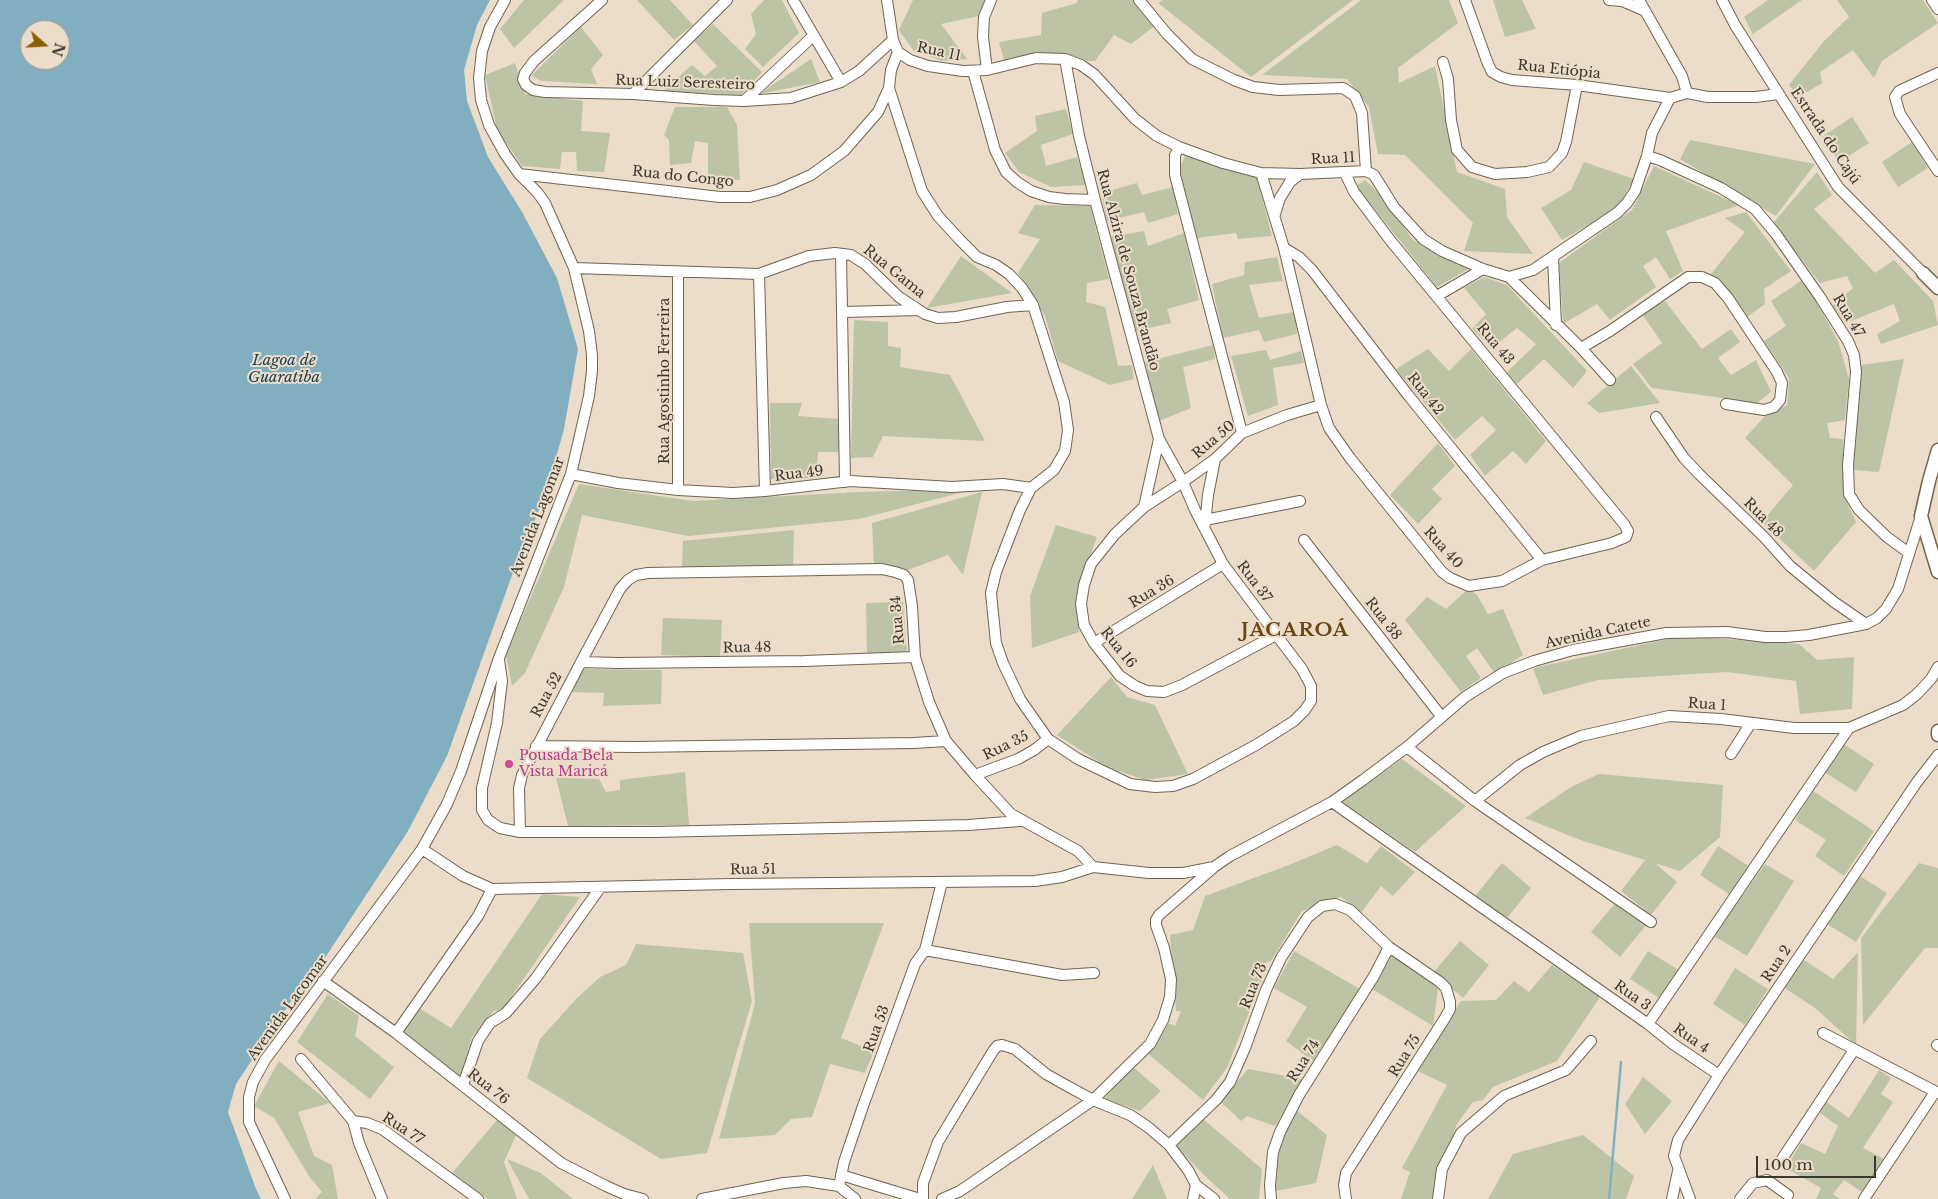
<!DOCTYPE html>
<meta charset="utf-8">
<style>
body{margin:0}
#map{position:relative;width:1938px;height:1199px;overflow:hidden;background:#ebddc9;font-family:"Libre Baskerville",serif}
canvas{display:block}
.north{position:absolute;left:20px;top:20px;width:50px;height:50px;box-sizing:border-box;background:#ebddc9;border:1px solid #a59a8b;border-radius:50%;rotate:109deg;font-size:14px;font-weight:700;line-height:20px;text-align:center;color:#3b362e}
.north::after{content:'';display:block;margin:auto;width:18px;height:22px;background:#8c5d03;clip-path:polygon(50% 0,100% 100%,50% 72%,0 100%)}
.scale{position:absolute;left:1756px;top:1156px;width:120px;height:22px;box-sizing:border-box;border:2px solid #3b362e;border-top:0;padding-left:6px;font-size:15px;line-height:18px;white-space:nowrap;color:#3b362e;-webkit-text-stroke:4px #ebddc9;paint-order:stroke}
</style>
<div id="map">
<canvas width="1938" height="1199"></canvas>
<div class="north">N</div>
<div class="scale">100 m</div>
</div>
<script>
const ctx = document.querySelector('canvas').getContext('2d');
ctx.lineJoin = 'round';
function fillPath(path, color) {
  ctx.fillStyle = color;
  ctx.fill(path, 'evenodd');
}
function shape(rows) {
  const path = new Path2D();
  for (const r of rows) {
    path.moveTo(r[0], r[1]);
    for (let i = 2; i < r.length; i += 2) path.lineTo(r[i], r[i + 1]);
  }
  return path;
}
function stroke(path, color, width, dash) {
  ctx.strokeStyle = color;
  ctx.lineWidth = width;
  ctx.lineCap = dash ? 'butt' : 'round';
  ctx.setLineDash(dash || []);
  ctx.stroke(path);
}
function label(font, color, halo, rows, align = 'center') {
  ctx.font = font + ' "Libre Baskerville",serif';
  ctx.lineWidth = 4;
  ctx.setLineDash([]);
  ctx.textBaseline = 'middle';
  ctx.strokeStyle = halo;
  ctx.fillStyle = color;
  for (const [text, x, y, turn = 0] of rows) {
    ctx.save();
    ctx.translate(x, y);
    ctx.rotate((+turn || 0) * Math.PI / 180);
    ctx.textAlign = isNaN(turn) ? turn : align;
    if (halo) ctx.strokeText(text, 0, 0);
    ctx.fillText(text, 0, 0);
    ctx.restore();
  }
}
fillPath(shape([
 [524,0,564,0,514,48,500,29],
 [637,0,670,0,693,25,674,40],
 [764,0,782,0,799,33,763,67,745,49,756,34,751,14],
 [913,0,988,0,979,16,941,24,967,59,942,61,913,50,899,30],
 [1078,0,1133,0,1156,25,1131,44,1114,35,1095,61,1004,60,999,42,1041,35,1042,13,1077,3],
 [1163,0,1353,0,1251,77,1158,3],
 [1361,0,1449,0,1458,23,1398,68,1399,83,1435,66,1457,172,1505,189,1507,217,1533,254,1464,251,1473,223,1405,155,1378,154,1369,107,1347,79,1262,75],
 [1493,0,1522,0,1536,29,1505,37],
 [1768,0,1802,0,1753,34,1744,17],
 [1837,0,1923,0,1938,23,1882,61,1874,78,1853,50,1820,72,1822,83,1799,97,1789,85,1824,41,1849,17],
 [713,24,762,72,741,95,663,91,692,65,705,76,717,66,694,41],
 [581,27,603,55,591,69,597,84,542,81,531,76],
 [811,59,820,82,759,94],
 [515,63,525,94,583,101,581,131,610,133,604,172,577,171,576,152,562,152,560,169,522,166,497,130,485,75],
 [675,107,727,107,737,125,740,180,708,179,708,143,695,141,691,163,670,165,669,140,664,135],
 [1066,109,1073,134,1041,145,1046,166,1077,157,1086,185,1051,187,1019,172,1005,153,1037,131,1035,116],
 [1852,117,1869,143,1839,162,1822,137],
 [1690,140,1815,164,1776,216,1680,159],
 [1912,142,1928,168,1898,187,1882,162],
 [1186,155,1256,175,1272,236,1238,239,1236,233,1197,238,1179,168],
 [1584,162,1634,179,1617,209,1562,240,1541,208,1571,190],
 [1654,166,1739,205,1666,231,1683,271,1670,279,1656,257,1643,266,1656,287,1610,320,1597,304,1563,324,1559,263,1632,210],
 [1817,172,1832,195,1814,209,1875,273,1894,260,1933,301,1938,325,1881,344,1877,334,1900,321,1894,304,1846,323,1832,306,1853,288,1847,276,1820,283,1773,223],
 [1365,180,1380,194,1413,240,1469,269,1437,287,1356,186],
 [1137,183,1142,195,1173,187,1178,214,1148,223,1144,212,1107,221,1101,193],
 [1035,205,1090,206,1109,279,1087,283,1086,302,1105,307,1118,366,1132,365,1134,379,1110,385,1058,361,1045,316,1018,273,1040,239,1018,233],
 [1746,212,1791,271,1764,289,1765,304,1747,317,1710,275,1745,232,1725,218],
 [1144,231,1148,246,1184,233,1199,300,1167,309,1171,323,1136,331,1110,237],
 [961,256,1012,293,927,308],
 [1277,257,1283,281,1249,285,1259,318,1294,312,1297,334,1264,342,1259,330,1223,338,1212,284,1244,275,1245,262],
 [1484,277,1507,285,1587,371,1573,388,1544,359,1517,384,1506,373,1536,344,1517,328,1492,348,1472,329,1486,314,1464,288],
 [1804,279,1838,341,1849,379,1845,420,1827,423,1830,438,1843,439,1843,493,1856,522,1814,571,1762,522,1793,485,1745,438,1765,416,1787,405,1789,378,1764,341,1786,326,1771,301],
 [1665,301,1702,349,1731,329,1740,342,1718,358,1731,375,1756,360,1771,392,1757,403,1652,388,1633,364,1662,343,1642,314],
 [854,320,888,322,888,346,901,348,900,367,950,375,985,441,883,436,873,457,851,458],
 [1213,345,1215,359,1183,367,1191,408,1159,421,1145,362],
 [1428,349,1449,371,1471,349,1546,441,1526,464,1513,451,1485,476,1470,455,1496,430,1482,416,1455,440,1396,369],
 [1266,350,1270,360,1301,351,1304,363,1273,368,1278,405,1248,416,1231,356],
 [1904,359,1879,472,1853,470,1861,365],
 [1631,366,1660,403,1599,413,1587,403],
 [770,403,802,403,798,416,839,419,839,452,818,452,816,478,771,479],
 [1438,443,1455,466,1432,489,1442,499,1418,524,1390,495],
 [579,484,693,501,858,492,975,489,859,519,688,536,582,515,564,587,525,673,512,686,506,655],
 [982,492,963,575,948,555,905,571,874,565,872,523],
 [1056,525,1097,537,1076,595,1079,632,1032,648,1030,596],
 [794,530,793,565,682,568,683,541],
 [1468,589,1477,595,1488,614,1503,609,1523,655,1495,674,1477,648,1466,656,1481,678,1461,692,1405,620,1427,597,1446,609],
 [903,602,907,653,867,653,866,603],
 [663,618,722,620,720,657,661,655],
 [1682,636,1799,644,1817,660,1854,657,1852,709,1800,714,1796,681,1727,672,1598,680,1543,695,1533,668],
 [582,669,662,670,661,704,603,706,604,693,571,692],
 [1111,677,1127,697,1155,705,1188,774,1145,780,1107,767,1057,735],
 [1842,743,1874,764,1856,792,1824,772],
 [1402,759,1466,806,1415,852,1343,802],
 [685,772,689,825,568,826,556,778,599,779,606,792,620,790,620,780],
 [1599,774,1723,785,1720,837,1680,871,1655,863,1677,882,1651,915,1621,891,1645,860,1583,841,1525,818,1571,787],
 [1813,791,1874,831,1844,876,1815,856,1826,840,1795,820],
 [1337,845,1367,863,1381,846,1415,872,1393,896,1381,886,1361,913,1341,897,1302,911,1271,961,1262,964,1260,970,1262,979,1227,1068,1203,1100,1146,1052,1168,1023,1175,1026,1181,1011,1176,1011,1170,935,1193,930,1205,896,1289,865],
 [1718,846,1750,867,1732,896,1700,875],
 [1502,863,1531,888,1505,921,1475,896],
 [1919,863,1938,868,1938,948,1925,948,1863,1025,1861,938],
 [1765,864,1794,881,1747,956,1714,936],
 [1858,875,1887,893,1856,942,1827,924],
 [542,894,580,897,503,1009,494,1011,472,1037,460,1078,401,1034,419,1008,451,1028],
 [1618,900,1647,924,1620,957,1591,932],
 [749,923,884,923,841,1038,874,1051,865,1073,830,1064,812,1117,791,1119,775,1135,719,1139,755,1003],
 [1460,941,1489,965,1463,998,1433,973],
 [636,944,743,953,752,1001,707,1153,661,1159,527,1078,540,1039,577,998,600,977,626,965],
 [1294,951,1360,989,1313,1061,1286,1041,1307,1007,1274,988],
 [1648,951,1680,971,1662,1000,1630,979],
 [1392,952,1438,988,1433,1026,1372,989],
 [1858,952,1856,1045,1815,1008,1783,987,1801,958,1833,979],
 [1552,965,1600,997,1557,1061,1493,1087,1483,1100,1473,1102,1457,1124,1432,1199,1401,1199,1410,1172,1402,1168,1447,1085,1416,1070,1461,1001,1496,1000,1514,981,1529,992],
 [1735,968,1768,989,1745,1025,1713,1004],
 [328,994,359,1016,355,1036,394,1067,370,1099,297,1042],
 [279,1061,330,1103,298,1112,314,1156,332,1165,338,1199,315,1199,322,1192,309,1176,274,1118,254,1106],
 [1132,1066,1161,1091,1140,1111,1104,1099],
 [1248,1069,1303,1079,1275,1126,1247,1116,1241,1121,1220,1101],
 [1879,1070,1891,1078,1881,1094,1893,1102,1863,1148,1886,1160,1862,1192,1844,1180,1833,1194,1840,1199,1816,1199,1821,1188,1786,1168,1801,1143,1825,1154,1838,1126,1820,1113,1825,1101,1849,1118],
 [1643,1077,1672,1101,1645,1134,1625,1104],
 [1296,1110,1327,1135,1316,1183,1276,1191,1276,1147],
 [1203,1119,1262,1169,1259,1199,1230,1199,1205,1176,1176,1146],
 [497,1120,517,1133,504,1162,517,1199,488,1199,452,1173],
 [1583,1135,1634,1176,1626,1199,1488,1199,1513,1154],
 [507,1159,541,1173,573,1199,529,1199],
 [1153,1165,1167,1199,1132,1199]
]), '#bdc4a5');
fillPath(shape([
 [0,0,490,0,477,25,464,70,467,101,488,157,522,212,557,278,578,349,564,429,547,490,511,578,447,756,408,831,319,967,295,995,236,1084,228,1112,256,1189,261,1199,0,1199],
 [30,30,60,30,60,60,30,60]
]), '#82afc0');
stroke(shape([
 [1609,1199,1621,1062]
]), '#82afc0', 2.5);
const minor = shape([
 [602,0,534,61,525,73,523,79,526,85,533,90,545,92,633,94,714,100,744,101,791,98,841,82,859,71,893,40],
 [793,0,841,82],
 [887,0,893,40,898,52,910,60,928,66,963,71,987,70,1036,58,1065,59,1081,65,1095,75,1135,119,1157,136,1179,147,1223,163,1261,173,1300,174,1366,171,1374,175,1394,207,1423,239,1442,251,1483,269,1509,277,1533,270,1617,213,1627,203,1635,191,1647,156,1652,133,1670,98,1687,93,1708,97,1756,97,1778,94],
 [1139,0,1167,34,1192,59,1234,80,1253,87,1279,90,1343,88,1355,96,1362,113,1366,171],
 [1465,0,1488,64,1492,72,1501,77,1512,80,1577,85,1670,98],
 [1609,0,1622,1,1643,10],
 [1639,0,1682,76,1687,93],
 [1722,0,1735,25,1838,187,1923,273],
 [1932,0,1938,9],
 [898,52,891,70,889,88,922,191,938,216,960,240,977,257,996,265,1009,274,1022,288,1033,305,1064,402,1068,430,1065,451,1054,470,1031,488,1020,510,996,572,991,593,996,643,1003,663,1020,699,1048,739,1078,759,1130,784,1155,787,1173,786,1193,779,1256,745,1294,721,1305,710,1311,701,1311,686,1302,669,1223,564,1195,510,1183,482,1159,439,1095,200,1079,136,1065,59],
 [1443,62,1448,79,1451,120,1457,150,1472,167,1495,174,1527,172,1549,167,1562,153,1566,142,1577,85],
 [987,70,983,37,984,17,991,0],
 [973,71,995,150,1006,172,1017,182,1031,191,1049,197,1065,199,1095,200],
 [1938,73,1899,91,1895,97,1900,114,1938,171],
 [633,94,727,0],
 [744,101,813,36],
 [1179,147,1175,155,1175,175,1242,433],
 [1647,156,1660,160,1721,188,1755,209,1776,234,1820,297,1848,341,1854,355,1856,372,1848,465,1849,494,1859,510,1887,537,1909,553],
 [1261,173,1284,248,1321,405,1329,428,1350,458,1442,572,1450,578,1469,586,1502,581,1542,560,1612,543,1626,537,1628,531,1624,524,1390,240,1354,192,1345,173],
 [519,174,720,197,750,197,777,190,811,175,844,151,878,112,889,88],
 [1275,214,1280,198,1290,182,1300,174],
 [1284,248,1299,257,1312,270,1408,395,1542,560],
 [841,254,845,482],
 [1553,257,1556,325],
 [574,268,759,274,809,256,835,253,851,255,865,264,899,297,925,314,938,318,956,317,1007,307,1033,305],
 [678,272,678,490],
 [759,274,765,491],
 [1509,277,1581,348,1610,331,1688,277,1702,277,1715,283,1728,298,1777,372,1782,383,1780,400,1774,407,1764,410,1726,404],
 [1437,296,1483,269],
 [844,312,919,310],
 [1581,348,1610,380],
 [1656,417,1684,458,1699,474,1764,537,1790,566,1834,602,1866,624],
 [571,474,618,483,678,490,733,493,765,491,850,481,952,487,1003,484,1031,488],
 [1144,507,1159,439],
 [1205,520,1300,501],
 [1205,524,1208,495,1215,459],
 [1304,540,1441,716],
 [1276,635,1182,685,1164,692,1147,691,1135,686,1120,676,1094,643,1084,625,1081,604,1084,585,1091,564,1115,534,1144,507,1183,482,1215,459,1242,433,1287,415,1321,405],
 [1094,643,1223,564],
 [499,660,502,681,497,723,482,788,482,810,488,820,500,828,520,832,654,832,968,825,1020,821],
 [581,662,619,663,804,661,915,657],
 [536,746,634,747,914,743,946,741],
 [1407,747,1475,801,1651,922],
 [1731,754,1751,723],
 [975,775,1018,759,1034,750,1048,739],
 [1475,801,1520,765,1543,752,1581,736,1669,716,1721,719,1794,728,1849,728,1903,705,1917,694,1931,679,1938,667],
 [1332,802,1648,1024,1849,728],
 [520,832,519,788,522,775,581,662,620,589,628,580,636,575,648,573,882,569,895,572,904,575,908,580,912,606,915,657,929,702,946,741,975,775,1011,814,1078,851,1093,867],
 [422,849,463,876,492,889,731,884,1035,881,1062,877,1093,867,1149,873,1183,873,1214,867,1230,856,1332,802,1363,780,1407,747,1465,697,1503,673,1534,661,1573,650,1666,633,1727,632,1765,637,1786,637,1809,635,1866,624,1877,618,1886,609,1898,589,1921,516],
 [925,950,1062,975,1094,973],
 [323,981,396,1033,561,1163,606,1186,624,1194,643,1199],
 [1648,1024,1673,1044,1719,1075],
 [396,1033,478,916,492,889],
 [1823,1033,1938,1093],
 [1937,1045,1938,1046],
 [301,1059,353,1121],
 [463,1085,478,1041,490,1023,506,1013,536,978,600,888],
 [1169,1145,1216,1100,1230,1082,1245,1048,1266,990,1281,958,1308,917,1322,906,1335,904,1350,910,1389,947,1440,982,1446,988,1450,1002,1450,1009,1445,1018,1346,1173,1344,1185,1346,1199],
 [1782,1159,1854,1050],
 [841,1175,920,1199],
 [839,1186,844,1162,863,1106,915,964,925,950,942,882],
 [285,1199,249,1122,249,1097,253,1082,265,1060,422,849,447,804,461,771,499,658,571,474,589,396,592,371,592,355,589,331,574,268,545,203,537,192,519,174,505,154,489,125,481,100,479,78,482,51,490,27,505,0],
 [382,1199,359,1143,353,1121,367,1123,382,1129,478,1199],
 [702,1199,784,1183,806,1181,839,1186,855,1199],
 [923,1199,923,1183,938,1142,993,1051,997,1046,1002,1045,1015,1049,1046,1074,1060,1082,1093,1100,1130,1115,1148,1127,1169,1145,1188,1170,1196,1185,1214,1199],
 [942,1199,960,1191,1093,1100,1150,1044,1163,1020,1170,997,1171,979,1164,948,1156,925,1156,920,1159,915,1213,868],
 [1193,1199,1196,1185],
 [1271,1199,1270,1185,1273,1152,1280,1132,1299,1095,1374,976,1389,947],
 [1438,1199,1442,1169,1461,1133,1504,1096,1566,1070,1591,1041],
 [1672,1199,1678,1171],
 [1690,1199,1674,1156,1678,1140,1719,1075,1917,782,1938,755],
 [1740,1199,1753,1183,1767,1180,1788,1195],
 [1864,1199,1935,1092]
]);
const major = shape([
 [1923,273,1938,288],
 [1938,450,1929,481,1921,516,1938,572],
 [1938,731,1938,735]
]);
stroke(minor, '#706452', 12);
stroke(major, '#706452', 15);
stroke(minor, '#fff', 10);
stroke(major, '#fff', 12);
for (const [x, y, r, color] of [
 [509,764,5,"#d1479c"]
]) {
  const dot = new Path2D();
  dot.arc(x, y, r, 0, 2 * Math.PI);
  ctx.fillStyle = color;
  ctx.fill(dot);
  stroke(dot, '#ebddc9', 2);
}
label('14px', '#3b362e', '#ebddc9', [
 ["Rua 11",939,52,12],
 ["Rua Etiópia",1559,70,6],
 ["Rua Luiz Seresteiro",685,83,2],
 ["Estrada do Cajú",1825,136,56],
 ["Rua 11",1333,159,-3],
 ["Rua do Congo",683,177,6],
 ["Rua Alzira de Souza Brandão",1128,270,75],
 ["Rua Gama",894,272,39],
 ["Rua 47",1848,316,59],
 ["Rua 43",1495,344,50],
 ["Rua Agostinho Ferreira",665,381,-90],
 ["Rua 42",1425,394,52],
 ["Rua 50",1214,440,-40],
 ["Rua 49",799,474,-7],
 ["Avenida Lagomar",538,517,-69],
 ["Rua 48",1763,518,45],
 ["Rua 40",1443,548,48],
 ["Rua 37",1254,582,53],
 ["Rua 36",1152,592,-31],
 ["Rua 38",1383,619,52],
 ["Rua 34",898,620,-95],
 ["Avenida Catete",1598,633,-12],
 ["Rua 48",747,648,-1],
 ["Rua 16",1118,648,51],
 ["Rua 52",547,695,-62],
 ["Rua 1",1707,705,4],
 ["Rua 35",1006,746,-26],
 ["Rua 51",753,870,-1],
 ["Rua 2",1777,964,-56],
 ["Rua 73",1254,986,-68],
 ["Rua 3",1632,996,35],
 ["Avenida Lacomar",288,1008,-54],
 ["Rua 53",877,1029,-70],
 ["Rua 4",1691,1039,35],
 ["Rua 75",1405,1056,-58],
 ["Rua 74",1304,1061,-58],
 ["Rua 76",488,1087,38],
 ["Rua 77",403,1129,32]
]);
label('14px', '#b23c85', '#ebddc9', [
 ["Pousada Bela",519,756],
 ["Vista Maricá",519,772]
], 'left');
label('italic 15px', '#18404e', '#ebddc9', [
 ["Lagoa de",284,361],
 ["Guaratiba",284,378]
]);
ctx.letterSpacing = '1px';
label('bold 19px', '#684712', '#ebddc9', [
 ["JACAROÁ",1295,631]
]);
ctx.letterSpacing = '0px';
</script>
